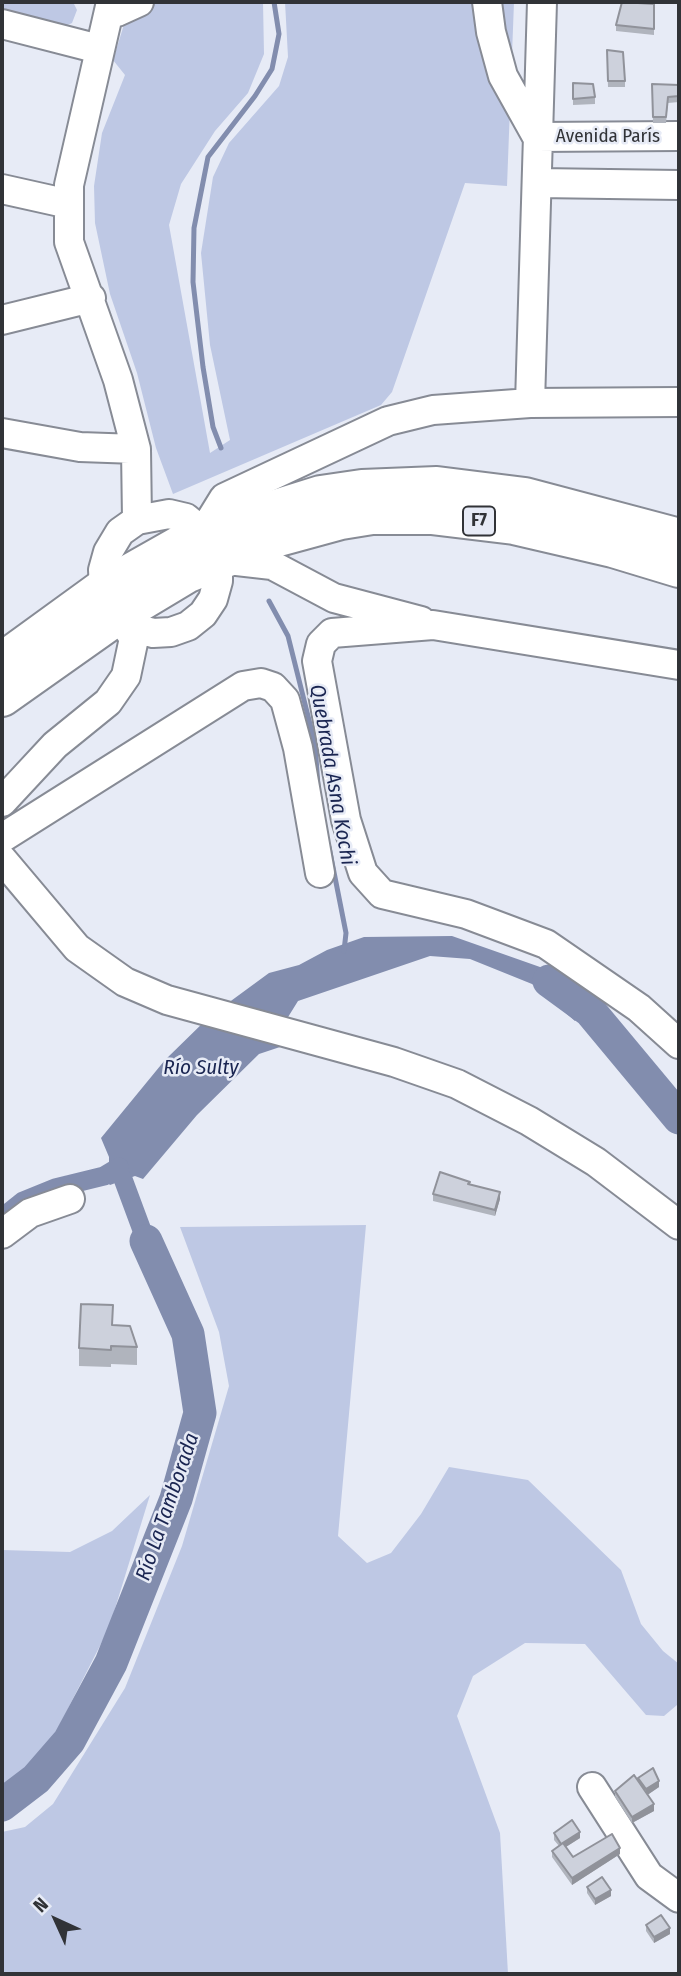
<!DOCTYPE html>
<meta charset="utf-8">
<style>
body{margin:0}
#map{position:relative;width:681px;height:1976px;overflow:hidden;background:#e7ebf6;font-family:"Fira Sans Condensed",sans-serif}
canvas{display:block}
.frame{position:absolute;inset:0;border:4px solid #313337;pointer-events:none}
.north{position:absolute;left:21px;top:1885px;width:70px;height:70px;-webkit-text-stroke:5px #e7ebf6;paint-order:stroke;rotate:315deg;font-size:19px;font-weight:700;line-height:28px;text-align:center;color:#313337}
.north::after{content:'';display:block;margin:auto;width:24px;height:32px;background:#313337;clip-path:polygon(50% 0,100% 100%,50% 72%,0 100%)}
</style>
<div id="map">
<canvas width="681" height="1976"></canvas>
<div class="frame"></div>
<div class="north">N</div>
</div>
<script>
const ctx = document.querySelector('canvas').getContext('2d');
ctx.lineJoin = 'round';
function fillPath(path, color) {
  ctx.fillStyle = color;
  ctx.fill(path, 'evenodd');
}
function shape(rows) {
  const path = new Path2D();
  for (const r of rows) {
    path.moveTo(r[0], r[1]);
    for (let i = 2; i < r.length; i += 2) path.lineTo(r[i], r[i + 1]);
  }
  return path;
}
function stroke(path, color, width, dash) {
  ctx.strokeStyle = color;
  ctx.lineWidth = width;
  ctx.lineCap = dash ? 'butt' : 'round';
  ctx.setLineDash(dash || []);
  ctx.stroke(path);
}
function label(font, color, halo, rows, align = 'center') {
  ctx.font = font + ' "Fira Sans Condensed",sans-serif';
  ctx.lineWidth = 5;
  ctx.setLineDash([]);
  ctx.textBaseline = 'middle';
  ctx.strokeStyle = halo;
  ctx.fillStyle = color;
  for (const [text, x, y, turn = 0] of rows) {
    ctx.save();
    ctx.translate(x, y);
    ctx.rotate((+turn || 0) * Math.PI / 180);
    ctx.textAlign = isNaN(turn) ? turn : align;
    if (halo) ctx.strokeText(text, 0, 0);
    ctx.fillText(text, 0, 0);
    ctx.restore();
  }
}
fillPath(shape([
 [2,2,73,2,77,10,72,23,63,27,2,11],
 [131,2,263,2,264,54,248,93,215,131,181,184,169,225,210,453,230,440,210,345,201,253,213,177,229,143,279,86,288,57,285,2,514,2,507,186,465,183,392,392,381,405,173,494,156,448,137,373,110,294,95,223,94,186,102,133,125,75,113,60],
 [366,1225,338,1536,367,1563,391,1553,421,1514,449,1467,528,1480,621,1570,641,1624,663,1651,679,1664,677,1705,664,1716,646,1715,585,1644,525,1643,473,1676,457,1716,500,1833,508,1974,2,1974,2,1832,25,1827,53,1804,125,1688,182,1546,229,1386,219,1332,180,1227],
 [150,1495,109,1628,56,1732,18,1778,2,1788,2,1550,70,1552,112,1531]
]), '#bec8e4');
fillPath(shape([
 [452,936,540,967,593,1000,575,1021,532,984,470,959,430,956,298,1001,280,1030,280,1047,259,1054,197,1115,143,1179,135,1176,110,1185,107,1182,103,1171,109,1165,109,1157,101,1138,165,1060,209,1017,269,973,299,965,327,950,364,937]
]), '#828dae');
stroke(shape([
 [221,448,213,427,203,367,193,282,194,228,208,157,255,96,272,69,279,34,274,2],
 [269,601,288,636,315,744,318,786],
 [329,847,346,933,344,951]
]), '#828dae', 5);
stroke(shape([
 [123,1179,146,1241],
 [8,1213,23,1201,55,1188,104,1176,119,1167]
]), '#828dae', 19);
stroke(shape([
 [549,981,590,1011,679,1118],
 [2,1805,36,1779,69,1741,111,1663,176,1499,200,1413,188,1334,146,1241]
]), '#828dae', 33);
const minor = shape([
 [111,2,69,185,69,242,118,380,136,449,137,520],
 [113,2,117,12,139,2],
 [487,2,491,32,503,76,537,137,679,136],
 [2,24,99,49],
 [539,183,679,185],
 [2,189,69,204],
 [2,320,91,298],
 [530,403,542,2],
 [2,433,80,447,136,449],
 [203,532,224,498,388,421,433,410,530,403,679,402],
 [228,560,272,565,334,598,421,621],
 [679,665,433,625,332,633,321,644,317,661,346,820,363,873,382,894,466,914,546,944,639,1008,679,1044],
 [2,802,55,745,108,702,126,676,134,638,110,604,104,588,103,570,108,552,120,532,137,520,169,514,186,518,203,532,218,560,218,581,213,599,203,614,188,626,171,632,153,633,135,628,118,615],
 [2,838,243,686,261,683,273,687,285,700,298,748,320,873],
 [2,859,77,948,125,982,167,1000,394,1062,457,1084,529,1121,596,1162,679,1225],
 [2,1234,30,1213,70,1199],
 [592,1787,649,1876,679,1898]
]);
const highway = shape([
 [2,662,104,588,203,532,321,495,362,489,437,486,525,497,679,538],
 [2,697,118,615,188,573,275,538,341,520,372,515,431,515,514,525,613,548,679,568]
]);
stroke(minor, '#878b95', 32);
stroke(highway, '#878b95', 42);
stroke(minor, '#fff', 28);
stroke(highway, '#fff', 38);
fillPath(shape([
 [654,4,654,35,616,31,616,25],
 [607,50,625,81,625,87,608,87],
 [573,83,595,97,595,104,573,105],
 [652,84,679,85,679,102,668,103,666,123,653,123],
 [470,1185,500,1199,495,1216,433,1201,433,1194],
 [113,1325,137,1347,137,1365,111,1364,111,1367,79,1366,79,1348],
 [638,1778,659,1787,647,1795,654,1811,632,1823,615,1797,615,1791,638,1781],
 [554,1833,580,1838,566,1847,573,1857,620,1854,572,1885,552,1857,552,1851,559,1846,554,1840],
 [587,1887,611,1896,595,1905,587,1893],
 [646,1925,670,1934,654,1943,646,1931]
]), '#b0b4bd');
fillPath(shape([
 [500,1192,500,1199,495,1216,495,1210],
 [659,1781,659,1787,646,1796,646,1789],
 [654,1804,654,1811,632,1823,632,1817],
 [580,1832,580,1838,561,1850,561,1844],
 [620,1848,620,1854,572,1885,572,1878],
 [611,1890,611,1896,595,1905,595,1899],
 [670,1928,670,1934,654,1943,654,1937]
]), '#90929a');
const building = shape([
 [622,2,654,4,654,29,616,25,622,2],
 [607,50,623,52,625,81,608,81,607,50],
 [573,83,593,84,595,97,573,99,573,83],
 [652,84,679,85,679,96,668,97,666,117,653,117,652,84],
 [440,1172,470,1182,468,1184,500,1192,495,1210,433,1194,440,1172],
 [81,1304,113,1305,112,1325,130,1326,137,1347,111,1346,111,1350,79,1348,81,1304],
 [653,1768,659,1781,646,1789,638,1778,653,1768],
 [634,1775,654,1804,632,1817,615,1791,634,1775],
 [572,1820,580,1832,561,1844,554,1833,572,1820],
 [612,1834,620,1848,572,1878,552,1851,563,1843,573,1857,612,1834],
 [602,1877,611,1890,595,1899,587,1887,602,1877],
 [661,1915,670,1928,654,1937,646,1925,661,1915]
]);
fillPath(building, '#cdd1dc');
stroke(building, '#90929a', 2);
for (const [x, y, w] of [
 [479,521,32]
]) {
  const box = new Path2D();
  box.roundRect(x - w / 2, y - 14.5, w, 29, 5);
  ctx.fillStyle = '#e7ebf6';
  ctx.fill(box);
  stroke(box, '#313337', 2);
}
label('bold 18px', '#313337', null, [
 ["F7",479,521]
]);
label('19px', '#313337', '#e7ebf6', [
 ["Avenida París",608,137]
]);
label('italic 21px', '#1a2551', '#e7ebf6', [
 ["Quebrada Asna Kochi",332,775,80],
 ["Río Sulty",201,1068],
 ["Río La Tamborada",168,1507,-71]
]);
</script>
